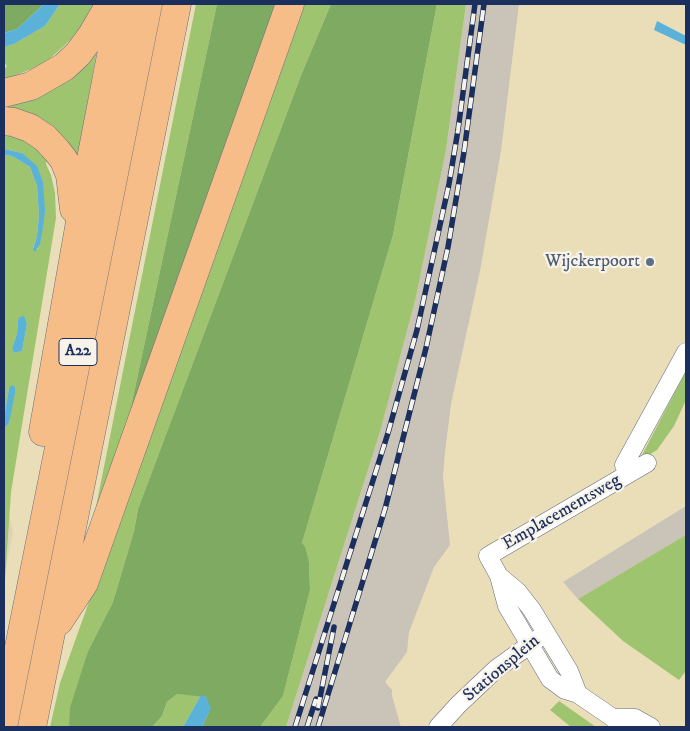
<!DOCTYPE html>
<style>
body{margin:0}
#map{position:relative;width:690px;height:731px;overflow:hidden;background:#eadeb9;font-family:"IM FELL DW Pica",serif}
canvas{display:block}
.frame{position:absolute;inset:0;border:5px solid #1b2f5e;pointer-events:none}
</style>
<div id="map">
<canvas width="690" height="731"></canvas>
<div class="frame"></div>
</div>
<script>
const ctx = document.querySelector('canvas').getContext('2d');
ctx.lineJoin = 'round';
function fillPath(path, color) {
  ctx.fillStyle = color;
  ctx.fill(path, 'evenodd');
}
function shape(rows) {
  const path = new Path2D();
  for (const r of rows) {
    path.moveTo(r[0], r[1]);
    for (let i = 2; i < r.length; i += 2) path.lineTo(r[i], r[i + 1]);
  }
  return path;
}
function stroke(path, color, width, dash) {
  ctx.strokeStyle = color;
  ctx.lineWidth = width;
  ctx.lineCap = dash ? 'butt' : 'round';
  ctx.setLineDash(dash || []);
  ctx.stroke(path);
}
function label(font, color, halo, rows, align = 'center') {
  ctx.font = font + ' "IM FELL DW Pica",serif';
  ctx.lineWidth = 4.5;
  ctx.setLineDash([]);
  ctx.textBaseline = 'middle';
  ctx.strokeStyle = halo;
  ctx.fillStyle = color;
  for (const [text, x, y, turn = 0] of rows) {
    ctx.save();
    ctx.translate(x, y);
    ctx.rotate((+turn || 0) * Math.PI / 180);
    ctx.textAlign = isNaN(turn) ? turn : align;
    if (halo) ctx.strokeText(text, 0, 0);
    ctx.fillText(text, 0, 0);
    ctx.restore();
  }
}
fillPath(shape([
 [4,497,6,498,13,532,4,577]
]), '#e0d2b6');
fillPath(shape([
 [466,4,519,4,501,151,480,271,451,404,445,452,443,477,450,545,434,567,409,632,407,652,385,682,392,690,392,696,401,727,286,727,380,432,416,297,446,150],
 [686,506,686,535,683,537,578,599,563,582]
]), '#c9c3b8');
fillPath(shape([
 [60,4,95,4,76,35,44,64,4,80,4,68,7,67,4,61,4,47,14,44,45,26],
 [196,4,217,4,125,435,92,527],
 [302,4,331,4,302,73,138,509,134,531,113,602,88,651,69,727,50,727,60,683],
 [437,4,466,4,446,150,416,297,380,432,286,727,260,727,283,696,310,590,309,562,302,543,393,235],
 [98,45,85,116,76,170,4,113,4,97],
 [4,134,13,135,25,140,37,149,47,159,46,164,51,175,55,193,56,218,11,492,4,595,4,429,9,423,10,416,9,388,4,418,4,155,12,156,30,167,37,186,39,214,37,236,33,248,38,249,43,182,22,153,4,149],
 [18,320,27,324,22,351,14,353,12,349,17,333],
 [686,371,686,400,674,426,657,450,647,456,641,457],
 [686,535,686,671,679,680,623,641,578,599],
 [177,694,201,695,183,727,152,727,162,716,167,702],
 [559,701,596,727,571,727,550,710]
]), '#9fc46f');
fillPath(shape([
 [4,4,44,4,17,29,4,33],
 [217,4,278,4,125,435],
 [331,4,437,4,393,235,302,543,305,547,309,562,310,590,283,696,260,727,202,727,209,712,206,697,177,694,167,702,162,716,152,727,69,727,70,708,88,651,113,602,134,531,138,509,302,73]
]), '#7faa62');
fillPath(shape([
 [44,4,60,4,45,26,14,44,4,47,4,33,17,29],
 [657,21,686,36,686,45,654,30],
 [4,149,22,153,37,166,43,182,45,211,43,227,40,244,35,252,33,249,37,236,39,214,37,186,30,167,12,156,4,155],
 [24,316,27,324,22,351,14,353,12,349,17,333,18,320,20,317],
 [12,385,15,387,15,393,9,423,4,429,4,418,9,388],
 [201,695,206,697,211,708,202,727,183,727]
]), '#5bb2d8');
const street = shape([
 [628,474,624,465,686,352],
 [499,576,518,592,532,610,569,671,578,694],
 [613,718,635,718,651,727],
 [438,727,458,705,496,669,539,638],
 [620,727,613,718,578,694,565,690,550,679,507,606,499,576,488,556,647,463]
]);
const highway = shape([
 [4,93,31,86,64,67,78,54,92,35,110,4],
 [4,121,13,122,30,128,45,138,57,151,64,160,70,175,74,209],
 [43,432,92,154,121,4],
 [59,621,84,583,290,4],
 [4,722,148,4],
 [32,727,177,4]
]);
stroke(street, '#636c7e', 19);
stroke(highway, '#636c7e', 29);
stroke(street, '#fff', 18);
stroke(highway, '#f7bd88', 28);
const rail = shape([
 [318,708,334,627],
 [295,727,388,433,417,330,449,184,458,130,475,4],
 [307,727,316,699],
 [318,727,385,509,426,348,448,247,464,152,484,4]
]);
stroke(rail, '#1b2f5e', 5.5);
stroke(rail, '#f7f3e8', 4, [11]);
for (const [x, y, r, color] of [
 [650,262,5,"#5c6f8a"]
]) {
  const dot = new Path2D();
  dot.arc(x, y, r, 0, 2 * Math.PI);
  ctx.fillStyle = color;
  ctx.fill(dot);
  stroke(dot, '#f7f3e8', 2);
}
for (const [x, y, w] of [
 [78,352,38]
]) {
  const box = new Path2D();
  box.roundRect(x - w / 2, y - 13.5, w, 27, 4);
  ctx.fillStyle = '#f7f3e8';
  ctx.fill(box);
  stroke(box, '#1b2f5e', 1);
}
label('bold 16px', '#1b2f5e', null, [
 ["A22",78,352]
]);
label('18px', '#4e5e75', '#f7f3e8', [
 ["Wijckerpoort",640,262]
], 'right');
label('18px', '#1b2f5e', '#f7f3e8', [
 ["Emplacementsweg",562,513,-30],
 ["Stationsplein",502,669,-40]
]);
</script>
